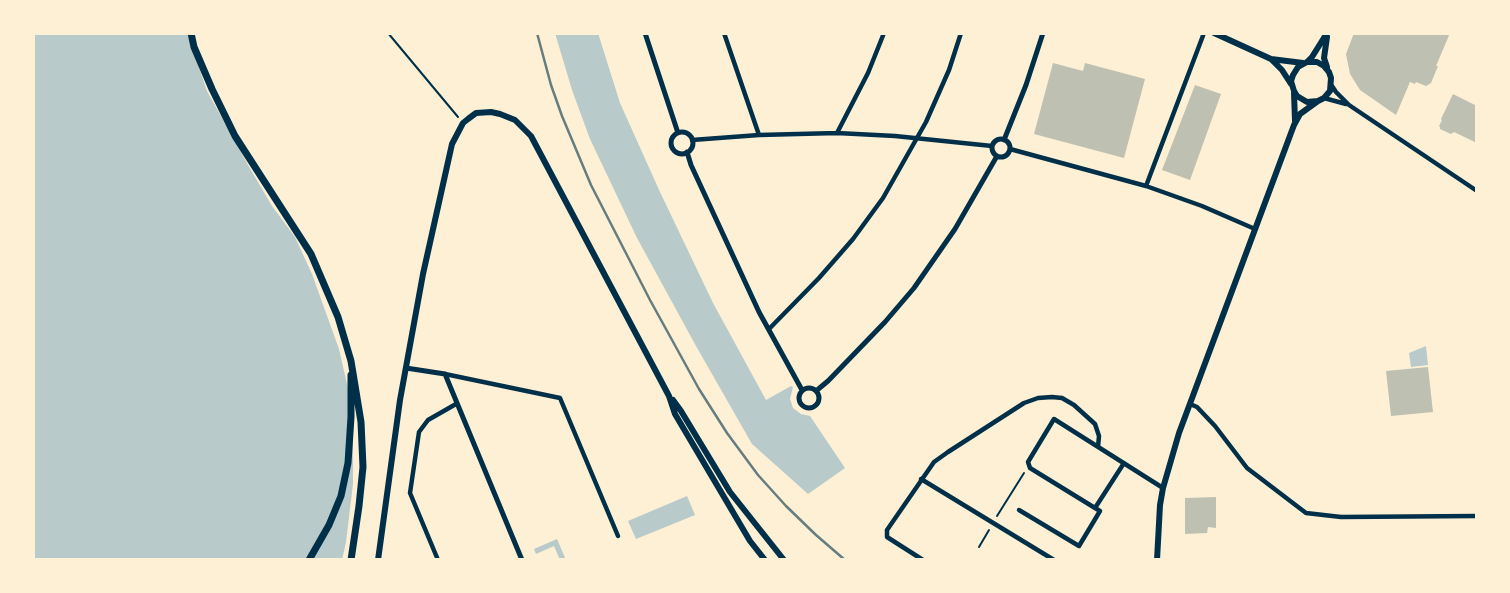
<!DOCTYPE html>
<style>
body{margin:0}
#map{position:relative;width:1510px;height:593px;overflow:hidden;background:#fdf0d5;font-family:"Work Sans",sans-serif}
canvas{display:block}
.frame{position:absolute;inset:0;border:35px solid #fdf0d5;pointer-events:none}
</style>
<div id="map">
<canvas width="1510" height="593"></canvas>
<div class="frame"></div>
</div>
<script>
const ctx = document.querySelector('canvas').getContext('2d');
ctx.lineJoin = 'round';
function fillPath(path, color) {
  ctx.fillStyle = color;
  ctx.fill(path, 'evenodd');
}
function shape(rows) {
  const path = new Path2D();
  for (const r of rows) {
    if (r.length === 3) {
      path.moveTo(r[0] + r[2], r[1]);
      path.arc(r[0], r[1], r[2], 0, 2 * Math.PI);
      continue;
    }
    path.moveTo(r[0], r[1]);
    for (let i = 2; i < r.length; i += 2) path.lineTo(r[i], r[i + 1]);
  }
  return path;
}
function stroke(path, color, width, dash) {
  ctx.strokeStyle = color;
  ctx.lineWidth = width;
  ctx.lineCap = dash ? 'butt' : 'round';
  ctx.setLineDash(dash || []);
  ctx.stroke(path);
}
fillPath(shape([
 [33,33,187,33,207,91,248,165,272,206,295,237,312,274,339,349,349,393,353,435,353,484,346,542,342,560,33,560],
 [555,33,598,33,620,103,660,192,713,303,766,400,791,386,793,387,790,399,793,408,801,414,810,416,845,468,808,494,752,444,696,346,637,238,590,139,572,90],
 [1426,346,1428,365,1411,367,1409,353],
 [687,496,695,515,636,539,628,521],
 [557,539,566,560,560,560,554,546,536,554,534,549]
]), '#b9caca');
fillPath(shape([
 [1354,33,1450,33,1436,66,1438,66,1431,83,1426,86,1416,82,1415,84,1410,82,1396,115,1360,90,1350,74,1346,54],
 [1053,63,1083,71,1085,63,1145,79,1124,158,1034,134],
 [1195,85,1221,94,1190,180,1162,170],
 [1453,94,1477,106,1477,143,1454,132,1451,134,1440,129,1440,127,1439,126,1442,120,1441,119],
 [1428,367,1433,412,1391,416,1386,371],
 [1216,497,1216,528,1208,527,1207,533,1185,534,1185,498]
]), '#bec0b2');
stroke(shape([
 [388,33,458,117],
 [997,516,1024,473],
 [979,547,989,530]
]), '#003049', 2);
stroke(shape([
 [724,33,759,135],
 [1332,86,1336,92,1349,105,1477,191],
 [1324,98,1346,104],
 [837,133,868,73,884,33],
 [692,140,759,135,837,133,895,136,992,146],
 [1010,149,1146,186,1202,206,1255,229],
 [1146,186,1204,33],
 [769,329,819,278,853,239,883,198,926,122,949,70,961,33],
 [445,374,560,398,618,536],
 [1190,404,1197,407,1215,426,1247,468,1306,513,1341,517,1477,516],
 [921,479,1054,560],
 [1095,508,1030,468,1028,462,1054,419,1163,488],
 [1095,508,1124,463],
 [1019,510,1079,546,1100,511,1095,508],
 [438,560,410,493,419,432,428,420,456,404],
 [923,560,887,537,887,530,934,462,948,452,1024,403,1038,398,1052,397,1062,398,1074,405,1095,424,1099,436,1098,447]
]), '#003049', 4.5);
stroke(shape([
 [645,33,678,133],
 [682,143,11],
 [1001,148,9],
 [1004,140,1026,85,1043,33],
 [687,152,691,165,759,312,802,390],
 [406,368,445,374,522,560],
 [809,398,10],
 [816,391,828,381,885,322,914,288,955,229,997,156]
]), '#003049', 5);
stroke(shape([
 [1214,33,1271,59,1303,63],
 [1272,60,1282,70,1291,84],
 [1307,62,1317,62,1324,66,1329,72,1331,78,1330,91,1324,98,1318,101,1307,102,1297,96,1294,91,1291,81,1293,75,1298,67,1307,62,1312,57,1327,33],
 [1327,67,1324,58,1327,37],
 [1294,93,1295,121],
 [673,400,681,411,730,492,784,560],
 [378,560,400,400,423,274,452,144,463,123,468,119,476,113,491,112,500,114,515,120,531,136,669,396,675,414,750,541,765,560],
 [1157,560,1160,505,1163,488,1179,433,1294,125,1300,114,1318,101]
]), '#003049', 6);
stroke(shape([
 [191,33,194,47,212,89,235,136,311,254,338,317,351,361,361,422,363,467,359,506,351,560],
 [309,560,329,525,341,496,348,463,351,417,351,375]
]), '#003049', 7);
stroke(shape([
 [537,33,551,85,562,116,591,185,650,300,699,389,727,433,758,475,786,506,816,535,845,560]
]), '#657d81', 2.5);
</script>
